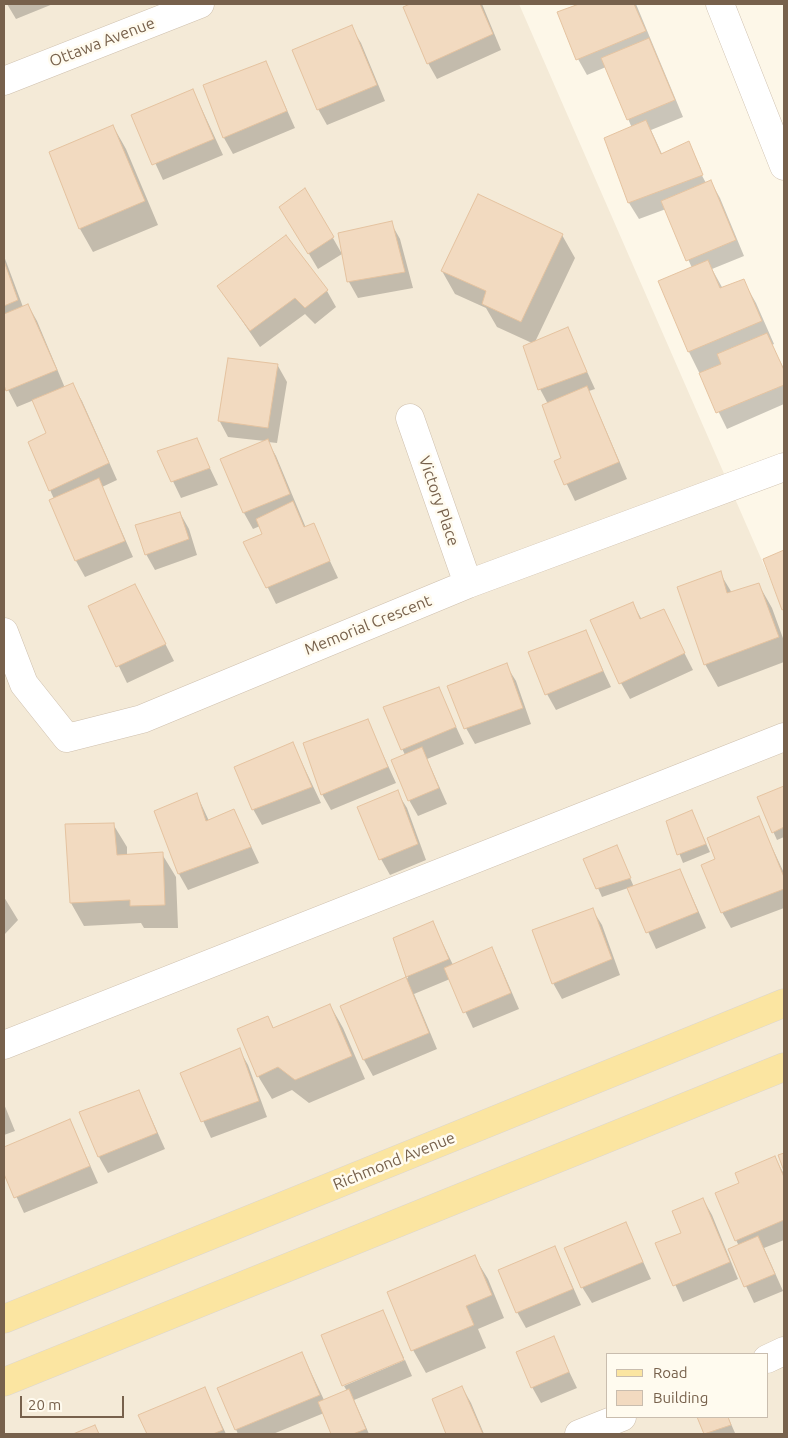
<!DOCTYPE html>
<style>
body{margin:0}
#map{position:relative;width:788px;height:1438px;overflow:hidden;background:#fdf7e8;font-family:Ubuntu,sans-serif}
canvas{display:block}
.frame{position:absolute;inset:0;border:5px solid #77614c;pointer-events:none}
.legend{position:absolute;left:606px;top:1353px;width:162px;height:65px;box-sizing:border-box;background:#fffbef;border:1px solid #c9bdae;margin:0;padding:6px 9px;list-style:none;font-size:15px;color:#77614c}
.legend li{display:flex;align-items:center;gap:10px;height:25px}
.legend b{width:25px;border:1px solid #c9bdae}
.scale{position:absolute;left:20px;top:1396px;width:104px;height:22px;box-sizing:border-box;border:2px solid #77614c;border-top:0;padding-left:6px;font-size:15px;line-height:18px;white-space:nowrap;color:#77614c;-webkit-text-stroke:4px #fffbef;paint-order:stroke}
</style>
<div id="map">
<canvas width="788" height="1438"></canvas>
<div class="frame"></div>
<ul class="legend">
<li><b style="height:6px;background:#fbe5a1"></b>Road</li>
<li><b style="height:14px;background:#f2dac0"></b>Building</li>
</ul>
<div class="scale">20 m</div>
</div>
<script>
const ctx = document.querySelector('canvas').getContext('2d');
ctx.lineJoin = 'round';
function fillPath(path, color) {
  ctx.fillStyle = color;
  ctx.fill(path, 'evenodd');
}
function shape(rows) {
  const path = new Path2D();
  for (const r of rows) {
    path.moveTo(r[0], r[1]);
    for (let i = 2; i < r.length; i += 2) path.lineTo(r[i], r[i + 1]);
  }
  return path;
}
function stroke(path, color, width, dash) {
  ctx.strokeStyle = color;
  ctx.lineWidth = width;
  ctx.lineCap = dash ? 'butt' : 'round';
  ctx.setLineDash(dash || []);
  ctx.stroke(path);
}
function label(font, color, halo, rows, align = 'center') {
  ctx.font = font + ' Ubuntu,sans-serif';
  ctx.lineWidth = 5;
  ctx.setLineDash([]);
  ctx.textBaseline = 'middle';
  ctx.strokeStyle = halo;
  ctx.fillStyle = color;
  for (const [text, x, y, turn = 0] of rows) {
    ctx.save();
    ctx.translate(x, y);
    ctx.rotate((+turn || 0) * Math.PI / 180);
    ctx.textAlign = isNaN(turn) ? turn : align;
    if (halo) ctx.strokeText(text, 0, 0);
    ctx.fillText(text, 0, 0);
    ctx.restore();
  }
}
fillPath(shape([
 [4,4,519,4,784,611,784,1434,4,1434],
 [607,1354,767,1354,767,1417,607,1417]
]), '#f4ead7');
fillPath(shape([
 [7,4,53,4,16,19],
 [413,4,482,4,501,50,437,79,428,63,405,7],
 [582,4,636,4,683,117,651,130,662,154,689,143,704,175,701,169,699,170,706,183,711,182,720,198,744,256,712,269,723,289,743,280,756,303,774,344,772,345,784,369,784,404,727,429,689,352,660,281,692,268,666,209,639,219,629,203,605,139,632,128,606,67,587,75,578,59,558,13],
 [351,27,361,43,385,101,327,125,318,109],
 [266,63,295,128,233,154,224,138,205,86],
 [193,90,223,155,163,180,133,115],
 [113,126,126,149,158,225,93,252,80,229,51,153],
 [305,189,342,254,318,269,281,207],
 [391,223,400,239,413,288,358,298,349,282],
 [562,235,575,258,535,342,567,328,595,389,589,391,627,479,575,501,556,462,563,459,548,404,540,389,532,343,497,327,486,308,455,294,442,271],
 [286,237,327,291,336,307,315,324,305,314,260,347,219,287],
 [4,256,23,307,28,305,37,321,65,388,72,385,82,401,117,480,102,487,133,557,85,577,76,561,51,501,54,499,29,442,48,434,34,400,17,407,4,382],
 [278,366,287,382,277,443,268,442,276,456,306,528,313,525,338,578,276,604,245,542,264,534,260,526,253,529,244,513,221,459,265,441,228,437,219,420],
 [196,439,218,485,181,498,159,452],
 [180,513,189,529,197,555,155,570,146,554],
 [784,552,784,612,765,560],
 [720,573,732,593,759,585,772,608,784,641,784,662,718,687,705,664],
 [144,602,174,661,127,683,90,607],
 [633,604,642,620,663,611,693,670,630,699,621,683],
 [585,632,611,687,556,710,547,694],
 [506,665,516,681,531,724,475,744,466,728],
 [438,688,464,744,427,759,447,804,418,816,409,800,405,755,384,708],
 [367,720,396,783,331,810,322,794],
 [293,744,321,803,262,825,253,809],
 [784,787,784,837,777,840,758,798],
 [397,792,407,808,426,860,390,875,381,859],
 [197,795,209,821,234,810,259,863,188,890,179,874,156,812],
 [692,812,710,852,683,863,667,822],
 [758,817,784,873,784,908,731,928,722,912],
 [113,824,127,847,127,856,162,854,176,877,178,928,144,928,141,923,84,926,71,903],
 [619,853,634,887,680,870,706,928,656,949,628,888,602,897,585,859],
 [4,897,18,920,4,935],
 [592,909,602,925,620,975,562,999,553,983],
 [433,923,453,965,491,949,500,965,519,1009,473,1028,450,979,414,994,437,1049,373,1076,364,1060,341,1006,408,978,394,939],
 [330,1005,343,1028,365,1079,309,1103,292,1090,272,1099,258,1076,268,1017,274,1029],
 [239,1049,248,1065,267,1117,211,1138,181,1073],
 [139,1091,165,1149,108,1173,99,1157],
 [4,1104,15,1131,4,1135],
 [70,1120,98,1183,24,1213,4,1170,4,1148],
 [775,1158,784,1174,784,1240,764,1248,783,1291,754,1303,729,1250,739,1246,736,1240,740,1183],
 [703,1199,712,1215,738,1279,683,1302,657,1244,683,1233],
 [626,1224,651,1279,592,1303,582,1287],
 [555,1247,581,1305,526,1328,517,1312],
 [474,1256,488,1279,504,1318,478,1329,486,1348,426,1373,413,1350,388,1292],
 [382,1311,404,1358,343,1384],
 [553,1338,577,1388,541,1403,532,1387],
 [302,1353,324,1400,347,1391,344,1386,405,1360,412,1376,354,1400,369,1434,333,1434,324,1413,273,1434,238,1434,218,1389],
 [462,1387,471,1403,484,1434,448,1434,433,1399],
 [205,1389,226,1434,148,1434,140,1415],
 [698,1417,728,1417,735,1433,706,1434]
]), '#0003');
const building = shape([
 [410,4,480,4,493,34,427,64,403,7,410,4],
 [579,4,634,4,646,31,576,60,557,12,579,4],
 [352,25,377,85,317,110,292,50,352,25],
 [649,38,675,100,627,120,601,58,649,38],
 [266,61,287,111,223,138,203,85,266,61],
 [193,89,214,139,152,165,131,115,193,89],
 [646,120,661,154,689,141,703,175,628,203,604,138,646,120],
 [113,125,145,201,79,229,49,152,113,125],
 [711,180,736,240,686,261,661,201,711,180],
 [305,188,334,237,308,254,279,207,305,188],
 [478,194,563,234,521,322,482,304,486,291,441,271,478,194],
 [392,221,405,272,347,282,338,233,392,221],
 [286,235,328,290,305,308,295,298,250,331,217,286,286,235],
 [708,260,720,288,744,279,762,321,688,352,658,281,708,260],
 [4,261,18,300,4,306,4,261],
 [28,304,57,370,6,391,4,385,4,314,28,304],
 [568,327,587,372,538,390,523,346,568,327],
 [767,333,784,370,784,385,716,413,699,373,721,364,717,354,767,333],
 [228,358,278,364,268,428,218,421,228,358],
 [73,383,109,463,49,491,28,442,46,433,32,400,73,383],
 [587,386,619,462,564,485,554,461,561,458,542,405,587,386],
 [197,438,210,468,171,482,157,451,197,438],
 [268,439,290,494,243,513,220,459,268,439],
 [99,478,125,541,75,561,49,500,99,478],
 [293,501,304,527,314,523,330,561,266,588,243,542,262,534,256,519,293,501],
 [180,512,189,539,145,555,135,525,180,512],
 [784,550,784,609,782,610,763,559,784,550],
 [721,571,727,593,759,583,779,637,704,665,677,587,721,571],
 [135,584,166,644,116,667,88,606,135,584],
 [633,602,640,619,664,609,685,653,619,684,590,620,633,602],
 [586,630,603,671,545,695,528,652,586,630],
 [507,663,523,708,464,729,447,686,507,663],
 [439,687,456,727,401,750,383,707,439,687],
 [368,719,388,767,321,795,303,743,368,719],
 [293,742,312,787,252,810,234,767,293,742],
 [422,747,439,788,408,801,391,760,422,747],
 [784,786,784,827,772,833,757,797,784,786],
 [398,790,418,844,379,860,357,807,398,790],
 [197,793,206,821,234,809,251,847,178,874,154,811,197,793],
 [692,810,706,844,677,855,666,821,692,810],
 [759,816,784,877,784,889,721,913,701,865,715,859,707,838,759,816],
 [114,823,117,855,163,852,165,905,130,906,130,900,70,903,65,824,114,823],
 [617,845,631,878,596,889,583,859,617,845],
 [680,869,698,912,646,933,627,888,680,869],
 [593,908,612,959,552,984,532,930,593,908],
 [433,921,449,959,406,977,393,938,433,921],
 [492,947,511,993,463,1013,444,968,492,947],
 [406,977,429,1033,363,1060,340,1006,406,977],
 [330,1004,352,1056,295,1080,278,1067,257,1077,237,1029,268,1016,273,1028,330,1004],
 [240,1048,259,1101,201,1122,180,1073,240,1048],
 [139,1090,157,1133,98,1157,79,1112,139,1090],
 [70,1119,90,1166,14,1198,4,1174,4,1147,70,1119],
 [784,1153,784,1171,778,1155,784,1153],
 [775,1156,784,1177,784,1220,735,1241,715,1193,739,1183,735,1173,775,1156],
 [703,1198,730,1262,673,1286,655,1243,681,1233,672,1211,703,1198],
 [626,1222,643,1262,581,1288,564,1248,626,1222],
 [758,1236,775,1274,744,1287,728,1249,758,1236],
 [555,1246,573,1289,516,1313,498,1270,555,1246],
 [475,1255,492,1295,466,1306,474,1325,411,1351,387,1292,475,1255],
 [383,1310,404,1360,342,1386,321,1335,383,1310],
 [554,1336,569,1372,531,1388,516,1352,554,1336],
 [302,1352,320,1395,235,1430,217,1388,302,1352],
 [462,1386,483,1434,446,1434,432,1399,462,1386],
 [205,1387,223,1430,213,1434,147,1434,138,1415,205,1387],
 [349,1389,366,1429,353,1434,331,1434,318,1402,349,1389],
 [697,1417,728,1417,731,1425,704,1434,697,1417],
 [95,1425,99,1434,73,1434,95,1425]
]);
fillPath(building, '#f2dac0');
stroke(building, '#e5c3a0', 1);
const minor = shape([
 [720,4,784,166],
 [4,81,200,4],
 [410,418,468,584],
 [4,632,24,684,67,738,142,719,468,584,784,467],
 [4,1045,784,737],
 [767,1359,784,1351],
 [579,1434,622,1417]
]);
const major = shape([
 [4,1319,784,1003],
 [4,1382,784,1067]
]);
stroke(minor, '#cfc0ae', 29);
stroke(major, '#dcd6d0', 29);
stroke(minor, '#fff', 28);
stroke(major, '#fbe5a1', 28);
label('16px', '#77614c', '#fffbef', [
 ["Ottawa Avenue",102,42,-21],
 ["Victory Place",439,501,71],
 ["Memorial Crescent",368,625,-22],
 ["Richmond Avenue",394,1161,-22]
]);
</script>
